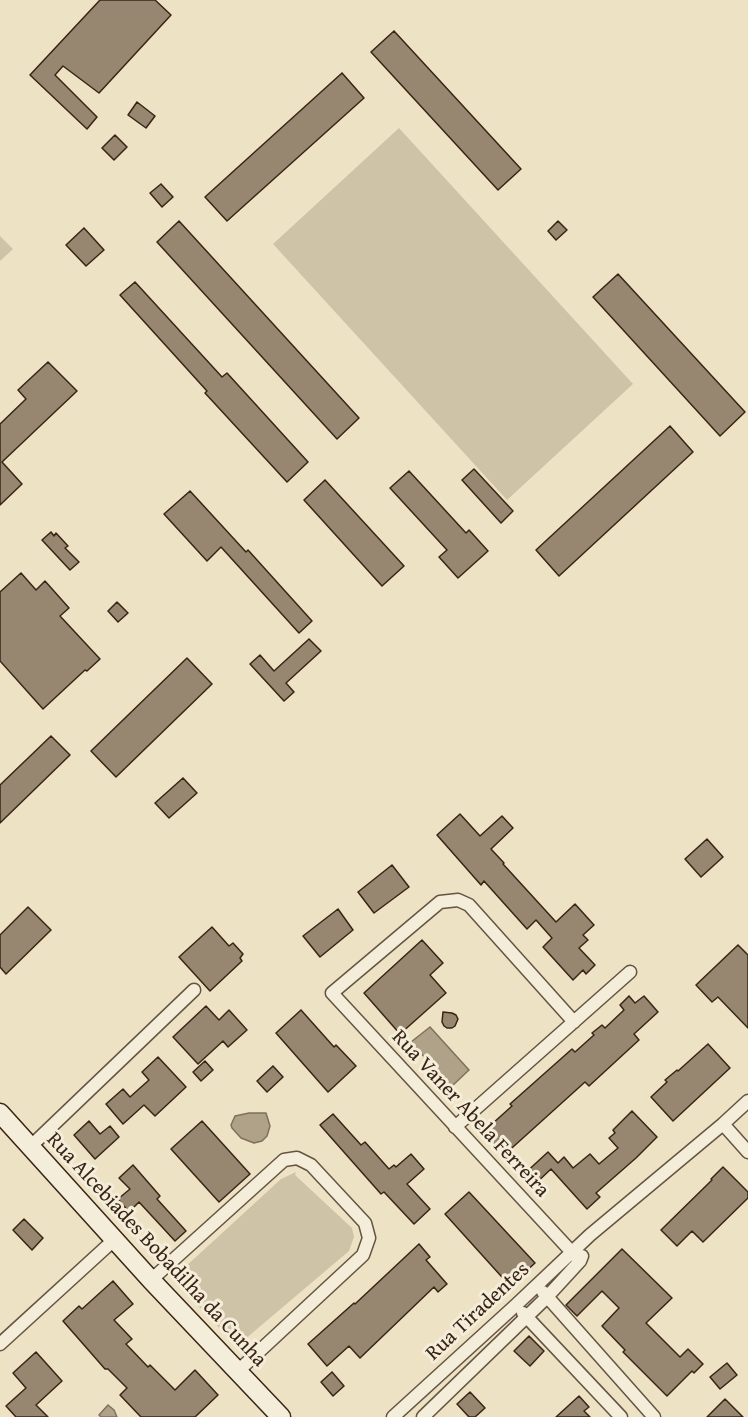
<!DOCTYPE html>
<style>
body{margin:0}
canvas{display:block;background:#ede3c4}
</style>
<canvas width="748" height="1417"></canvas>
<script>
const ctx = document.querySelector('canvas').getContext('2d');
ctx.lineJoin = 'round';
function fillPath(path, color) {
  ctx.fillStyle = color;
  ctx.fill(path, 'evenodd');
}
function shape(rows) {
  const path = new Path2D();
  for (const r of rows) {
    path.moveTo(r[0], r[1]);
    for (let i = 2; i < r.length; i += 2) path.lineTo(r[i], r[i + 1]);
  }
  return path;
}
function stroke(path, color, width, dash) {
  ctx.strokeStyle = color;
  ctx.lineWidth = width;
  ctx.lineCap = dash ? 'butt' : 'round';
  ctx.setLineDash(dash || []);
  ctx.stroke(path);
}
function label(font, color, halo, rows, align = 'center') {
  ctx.font = font + ' "Gentium Book Plus",serif';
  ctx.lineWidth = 6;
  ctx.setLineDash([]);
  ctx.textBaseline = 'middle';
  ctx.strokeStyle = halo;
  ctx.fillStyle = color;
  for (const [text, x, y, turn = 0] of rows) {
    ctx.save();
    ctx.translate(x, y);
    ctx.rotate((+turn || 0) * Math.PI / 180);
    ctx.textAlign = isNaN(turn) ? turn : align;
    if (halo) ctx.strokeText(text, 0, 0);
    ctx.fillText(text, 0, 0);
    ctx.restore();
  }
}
fillPath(shape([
 [399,128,633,384,507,500,273,244],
 [0,236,13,249,0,261],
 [296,1172,295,1175,352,1228,354,1237,349,1251,237,1346,172,1279,281,1179]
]), '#cec3a6');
const water = shape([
 [430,1027,469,1070,451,1087,411,1042,430,1027],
 [249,1113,266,1113,270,1126,267,1136,262,1141,254,1143,241,1138,232,1128,231,1125,235,1116,249,1113],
 [108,1405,114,1410,117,1417,101,1417,99,1415,108,1405]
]);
fillPath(water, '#b0a289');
stroke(water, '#80705b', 1.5);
const building = shape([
 [100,0,155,0,171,15,99,93,63,66,55,75,97,117,87,129,30,75,100,0],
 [394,31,521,169,498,190,371,52,394,31],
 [342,73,364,98,227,221,205,197,342,73],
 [137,102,155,116,146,128,128,115,137,102],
 [115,135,127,147,114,160,102,148,115,135],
 [161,184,173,197,162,207,150,193,161,184],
 [179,221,359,418,337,439,157,242,179,221],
 [558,221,567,230,556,240,548,231,558,221],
 [84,228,104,250,86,266,66,245,84,228],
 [618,274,745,412,720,436,593,297,618,274],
 [135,282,222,377,227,373,308,462,287,482,205,393,207,391,120,295,135,282],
 [48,362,77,391,2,462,22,484,0,505,0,424,26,399,18,390,48,362],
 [670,426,693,452,559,576,536,550,670,426],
 [474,469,513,511,501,523,462,480,474,469],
 [409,471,466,533,469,530,488,551,458,578,439,557,447,550,390,488,409,471],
 [325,480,404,566,382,586,304,500,325,480],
 [190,491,246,552,248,550,312,621,299,633,221,547,207,561,164,514,190,491],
 [51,532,54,536,56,533,68,546,65,548,79,562,70,570,42,540,51,532],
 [21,573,36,590,45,581,69,608,60,616,100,659,87,671,85,670,43,709,0,661,0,592,21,573],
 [117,602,128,613,118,622,108,611,117,602],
 [309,639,321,651,286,683,294,692,284,701,250,664,260,655,274,671,309,639],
 [187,658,212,684,116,777,91,751,187,658],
 [51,736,70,755,0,823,0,785,51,736],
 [183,778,197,793,169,818,155,803,183,778],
 [460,814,480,836,502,816,513,828,491,849,504,863,503,864,556,922,575,904,594,925,583,935,588,940,579,948,595,965,586,974,583,970,573,980,543,947,552,938,536,920,527,929,484,881,481,885,437,835,460,814],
 [707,839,723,857,701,877,685,859,707,839],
 [392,865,409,887,374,913,358,892,392,865],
 [28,907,51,930,6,974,0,967,0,935,28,907],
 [338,909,353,930,320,957,303,936,338,909],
 [212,927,229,946,233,943,243,954,240,958,242,961,210,991,179,957,212,927],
 [422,940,443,963,430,975,446,993,400,1034,364,993,422,940],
 [738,945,748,955,748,1028,718,997,712,1002,696,985,738,945],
 [629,996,635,1003,644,996,658,1012,634,1034,639,1040,589,1086,585,1082,503,1156,482,1133,512,1106,510,1104,572,1049,575,1052,594,1035,592,1033,602,1025,605,1028,624,1010,620,1005,629,996],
 [206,1006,219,1020,229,1010,247,1030,228,1047,223,1041,198,1064,173,1037,206,1006],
 [301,1010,334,1047,336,1045,356,1066,328,1092,276,1033,301,1010],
 [443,1012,452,1013,456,1015,458,1019,455,1026,452,1028,447,1028,444,1026,442,1022,443,1012],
 [708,1044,730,1068,673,1121,651,1097,667,1082,665,1080,677,1070,678,1071,708,1044],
 [158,1057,186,1087,155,1116,144,1105,123,1124,106,1104,123,1089,130,1097,149,1080,142,1072,158,1057],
 [205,1061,213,1070,201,1081,193,1072,205,1061],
 [273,1066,283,1077,267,1092,257,1081,273,1066],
 [632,1111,657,1137,636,1158,596,1193,600,1197,587,1209,551,1169,533,1186,523,1175,548,1152,558,1163,564,1157,573,1168,590,1154,599,1164,618,1148,609,1138,615,1133,613,1130,632,1111],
 [333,1114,361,1145,365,1142,389,1169,394,1165,396,1167,411,1154,424,1169,407,1184,430,1209,414,1224,384,1192,381,1194,320,1125,333,1114],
 [89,1121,100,1134,110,1126,119,1137,95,1159,74,1135,89,1121],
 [202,1121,250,1174,219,1202,171,1149,202,1121],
 [133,1165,160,1196,157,1199,186,1231,175,1241,139,1202,129,1212,118,1199,130,1189,119,1178,133,1165],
 [723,1167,748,1192,748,1198,703,1242,692,1231,677,1246,661,1230,712,1180,711,1179,723,1167],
 [469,1192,535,1263,510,1286,445,1214,469,1192],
 [24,1219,43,1238,32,1250,13,1230,24,1219],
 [419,1244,430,1257,426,1260,447,1284,438,1292,434,1287,360,1358,349,1346,327,1366,308,1344,354,1303,355,1304,419,1244],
 [622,1249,672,1298,646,1323,680,1357,688,1349,703,1364,694,1373,692,1371,667,1396,623,1352,625,1350,602,1326,619,1308,602,1291,577,1316,566,1305,622,1249],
 [113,1281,133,1304,114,1320,132,1339,126,1344,148,1367,150,1365,175,1390,195,1370,218,1395,195,1417,141,1417,120,1395,127,1388,108,1369,105,1369,63,1321,79,1306,82,1309,113,1281],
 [529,1336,544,1351,530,1366,514,1351,529,1336],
 [36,1352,62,1381,36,1405,48,1417,16,1417,6,1406,26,1388,13,1373,36,1352],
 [727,1363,737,1375,720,1389,710,1377,727,1363],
 [332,1372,344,1386,333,1396,321,1382,332,1372],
 [470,1392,485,1408,475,1417,469,1417,457,1404,470,1392],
 [579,1396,589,1407,584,1411,590,1417,556,1417,579,1396],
 [725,1399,743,1417,707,1417,725,1399]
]);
fillPath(building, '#978770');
stroke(building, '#392416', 1.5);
const street = shape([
 [574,1022,469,905,458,900,440,902,332,993,580,1261],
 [723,1124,748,1152],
 [455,1127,630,972],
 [30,1147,194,990],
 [151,1280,284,1160,297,1158,311,1165,365,1223,369,1238,363,1255,238,1371],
 [543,1292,654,1417],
 [523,1313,621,1417],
 [0,1344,115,1239],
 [393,1417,516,1305,590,1235,723,1124,748,1101],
 [423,1417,547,1297,580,1261,582,1256]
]);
const secondary = shape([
 [0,1113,151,1280,281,1417]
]);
stroke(street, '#665442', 15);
stroke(secondary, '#392416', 21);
stroke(street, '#f3edd9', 12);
stroke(secondary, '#f3edd9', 18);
label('21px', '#392416', '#f3edd9', [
 ["Rua Vaner Abela Ferreira",470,1114,47],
 ["Rua Alcebiades Bobadilha da Cunha",156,1250,47],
 ["Rua Tiradentes",478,1312,-43]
]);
</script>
